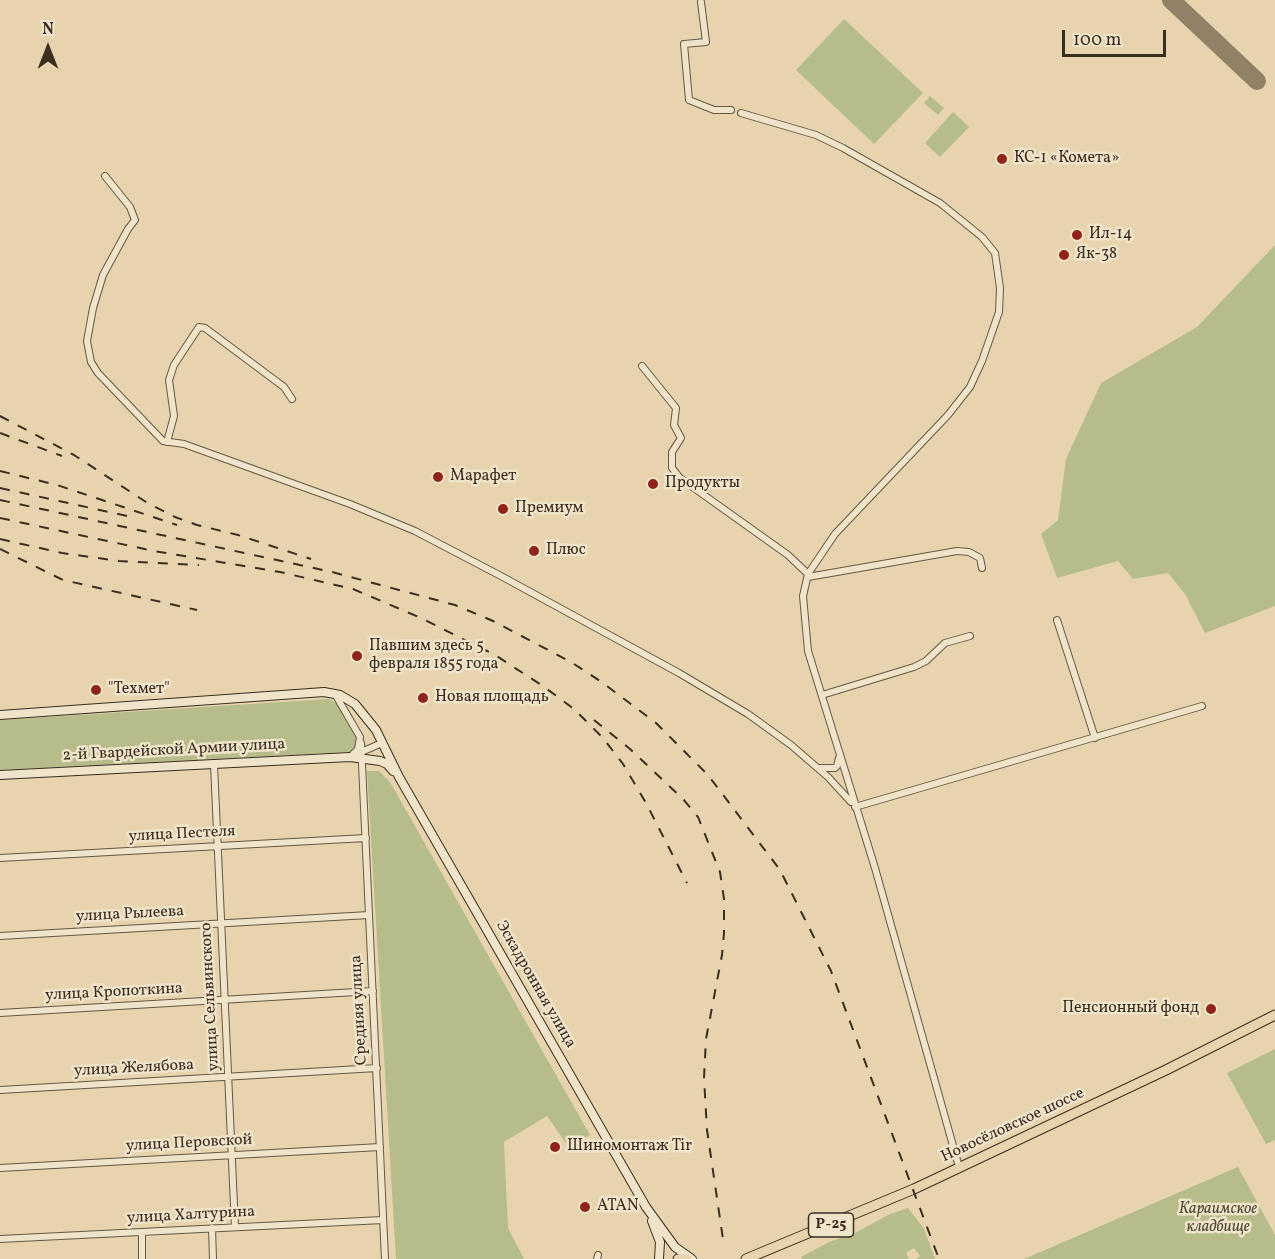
<!DOCTYPE html>
<meta charset="utf-8">
<style>
body{margin:0}
#map{position:relative;width:1275px;height:1259px;overflow:hidden;background:#e7d4ae;font-family:Vollkorn,serif}
canvas{display:block}
.north{position:absolute;left:18px;top:18px;width:60px;height:60px;-webkit-text-stroke:4px #efe3ca;paint-order:stroke;rotate:0deg;font-size:16px;font-weight:700;line-height:24px;text-align:center;color:#3a2e20}
.north::after{content:'';display:block;margin:auto;width:21px;height:27px;background:#3a2e20;clip-path:polygon(50% 0,100% 100%,50% 72%,0 100%)}
.scale{position:absolute;left:1062px;top:30px;width:104px;height:27px;box-sizing:border-box;border:3px solid #3a2e20;border-top:0;padding-left:8px;font-size:18px;line-height:21px;white-space:nowrap;color:#3a2e20;-webkit-text-stroke:4px #efe3ca;paint-order:stroke}
</style>
<div id="map">
<canvas width="1275" height="1259"></canvas>
<div class="north">N</div>
<div class="scale">100 m</div>
</div>
<script>
const ctx = document.querySelector('canvas').getContext('2d');
ctx.lineJoin = 'round';
function fillPath(path, color) {
  ctx.fillStyle = color;
  ctx.fill(path, 'evenodd');
}
function shape(rows) {
  const path = new Path2D();
  for (const r of rows) {
    path.moveTo(r[0], r[1]);
    for (let i = 2; i < r.length; i += 2) path.lineTo(r[i], r[i + 1]);
  }
  return path;
}
function stroke(path, color, width, dash) {
  ctx.strokeStyle = color;
  ctx.lineWidth = width;
  ctx.lineCap = dash ? 'butt' : 'round';
  ctx.setLineDash(dash || []);
  ctx.stroke(path);
}
function label(font, color, halo, rows, align = 'center') {
  ctx.font = font + ' Vollkorn,serif';
  ctx.lineWidth = 5;
  ctx.setLineDash([]);
  ctx.textBaseline = 'middle';
  ctx.strokeStyle = halo;
  ctx.fillStyle = color;
  for (const [text, x, y, turn = 0] of rows) {
    ctx.save();
    ctx.translate(x, y);
    ctx.rotate((+turn || 0) * Math.PI / 180);
    ctx.textAlign = isNaN(turn) ? turn : align;
    if (halo) ctx.strokeText(text, 0, 0);
    ctx.fillText(text, 0, 0);
    ctx.restore();
  }
}
fillPath(shape([
 [844,19,923,93,874,144,796,70],
 [930,96,944,108,938,115,924,103],
 [953,112,969,127,940,157,925,143],
 [1275,245,1275,606,1205,633,1185,594,1168,573,1133,579,1118,561,1057,578,1041,534,1058,520,1066,459,1101,383,1197,327],
 [329,699,338,704,357,739,354,748,350,752,0,770,0,720],
 [367,771,379,771,390,782,590,1135,568,1146,547,1116,504,1142,508,1228,524,1259,396,1259],
 [1275,1049,1275,1140,1266,1144,1227,1073],
 [1238,1167,1275,1235,1275,1259,1024,1259],
 [908,1208,924,1229,935,1259,916,1259,920,1256,914,1248,906,1253,909,1259,802,1259,801,1257,829,1242,857,1232,890,1214]
]), '#b6bd8a');
stroke(shape([
 [1171,0,1257,81]
]), '#908167', 18);
const minor = shape([
 [701,2,706,42,684,44,689,100,714,110,731,110],
 [741,113,816,135,843,148,940,203,982,237,995,253,1000,288,999,312,982,361,970,387,948,415,835,534,808,574,803,596,808,651,875,868,959,1167],
 [105,176,130,207,135,220,128,229,103,275,93,308,87,341,91,362,98,373,163,441,184,444,350,504,415,531,501,576,679,673,748,714,791,745,828,777,851,802],
 [642,366,676,408,674,425,681,438,672,452,672,468,680,478,788,555,808,574],
 [167,442,174,416,169,380,174,365,199,327,205,328,284,387,292,399],
 [808,577,957,551,969,552,980,558,982,568],
 [1057,620,1095,738],
 [335,694,360,737,358,749,350,757],
 [822,695,914,667,926,661,945,643,970,636],
 [361,743,385,1259],
 [359,753,382,743],
 [214,765,235,1227],
 [818,768,835,768,837,766,839,758],
 [855,807,1202,706],
 [0,858,366,838],
 [0,936,369,915],
 [0,1013,373,991],
 [0,1090,377,1068],
 [0,1168,380,1147],
 [212,1228,213,1259],
 [142,1232,142,1259],
 [0,1239,383,1220],
 [597,1259,598,1255]
]);
const secondary = shape([
 [0,715,324,692,340,695,355,704,376,730,399,777,646,1207,675,1247,692,1259],
 [0,775,350,757,380,761,387,764,393,771],
 [652,1221,660,1242,659,1259]
]);
const primary = shape([
 [678,1259,687,1259],
 [746,1259,914,1189,1166,1070,1275,1015]
]);
stroke(minor, '#655844', 8);
stroke(secondary, '#3a2e20', 10);
stroke(primary, '#3a2e20', 11);
stroke(minor, '#efe3ca', 6);
stroke(secondary, '#efe3ca', 8);
stroke(primary, '#e7d4ae', 9);
stroke(shape([
 [0,416,74,455,146,502,175,517,197,525,238,535,311,559],
 [0,433,62,456],
 [0,471,57,485,177,525],
 [0,488,127,516],
 [0,500,332,572,455,605,493,621,571,662,603,683,656,723,708,775,780,870,831,971,939,1259],
 [0,518,154,551,280,572,353,589,421,618,495,655,543,686,574,709,603,738,623,764,646,803,687,883],
 [0,539,62,553,119,561,199,565],
 [0,549,63,580,197,610],
 [594,720,630,749,683,799,698,817,720,872,724,899,724,933,722,955,706,1039,704,1078,707,1130,724,1246]
]), '#3a2e20', 2, [10, 10]);
for (const [x, y, r, color] of [
 [1002,159,6,"#8f2418"],
 [1077,235,6,"#8f2418"],
 [1064,255,6,"#8f2418"],
 [438,477,6,"#8f2418"],
 [653,484,6,"#8f2418"],
 [503,509,6,"#8f2418"],
 [534,551,6,"#8f2418"],
 [357,656,6,"#8f2418"],
 [96,690,6,"#8f2418"],
 [423,698,6,"#8f2418"],
 [1211,1009,6,"#8f2418"],
 [555,1147,6,"#8f2418"],
 [585,1207,6,"#8f2418"]
]) {
  const dot = new Path2D();
  dot.arc(x, y, r, 0, 2 * Math.PI);
  ctx.fillStyle = color;
  ctx.fill(dot);
  stroke(dot, '#efe3ca', 2);
}
for (const [x, y, w] of [
 [831,1225,45]
]) {
  const box = new Path2D();
  box.roundRect(x - w / 2, y - 12, w, 24, 4.5);
  ctx.fillStyle = '#efe3ca';
  ctx.fill(box);
  stroke(box, '#3a2e20', 1.5);
}
label('bold 15px', '#3a2e20', null, [
 ["Р-25",831,1225]
]);
label('16px', '#3a2e20', '#efe3ca', [
 ["КС-1 «Комета»",1014,159],
 ["Ил-14",1089,235],
 ["Як-38",1076,255],
 ["Марафет",450,477],
 ["Продукты",665,484],
 ["Премиум",515,509],
 ["Плюс",546,551],
 ["Павшим здесь 5",369,647],
 ["февраля 1855 года",369,665],
 ["\"Техмет\"",108,690],
 ["Новая площадь",435,698],
 ["Пенсионный фонд",1199,1009,"right"],
 ["Шиномонтаж Tir",567,1147],
 ["ATAN",597,1207]
], 'left');
label('16px', '#3a2e20', '#efe3ca', [
 ["2-й Гвардейской Армии улица",174,751,-3],
 ["улица Пестеля",182,835,-3],
 ["улица Рылеева",130,915,-3],
 ["Эскадронная улица",535,985,60],
 ["улица Кропоткина",114,993,-3],
 ["улица Сельвинского",211,997,-93],
 ["Средняя улица",360,1010,-93],
 ["улица Желябова",134,1069,-3],
 ["Новосёловское шоссе",1013,1126,-25],
 ["улица Перовской",189,1144,-3],
 ["улица Халтурина",191,1216,-3]
]);
label('italic 16px', '#534b35', '#efe3ca', [
 ["Караимское",1218,1210],
 ["кладбище",1218,1228]
]);
</script>
